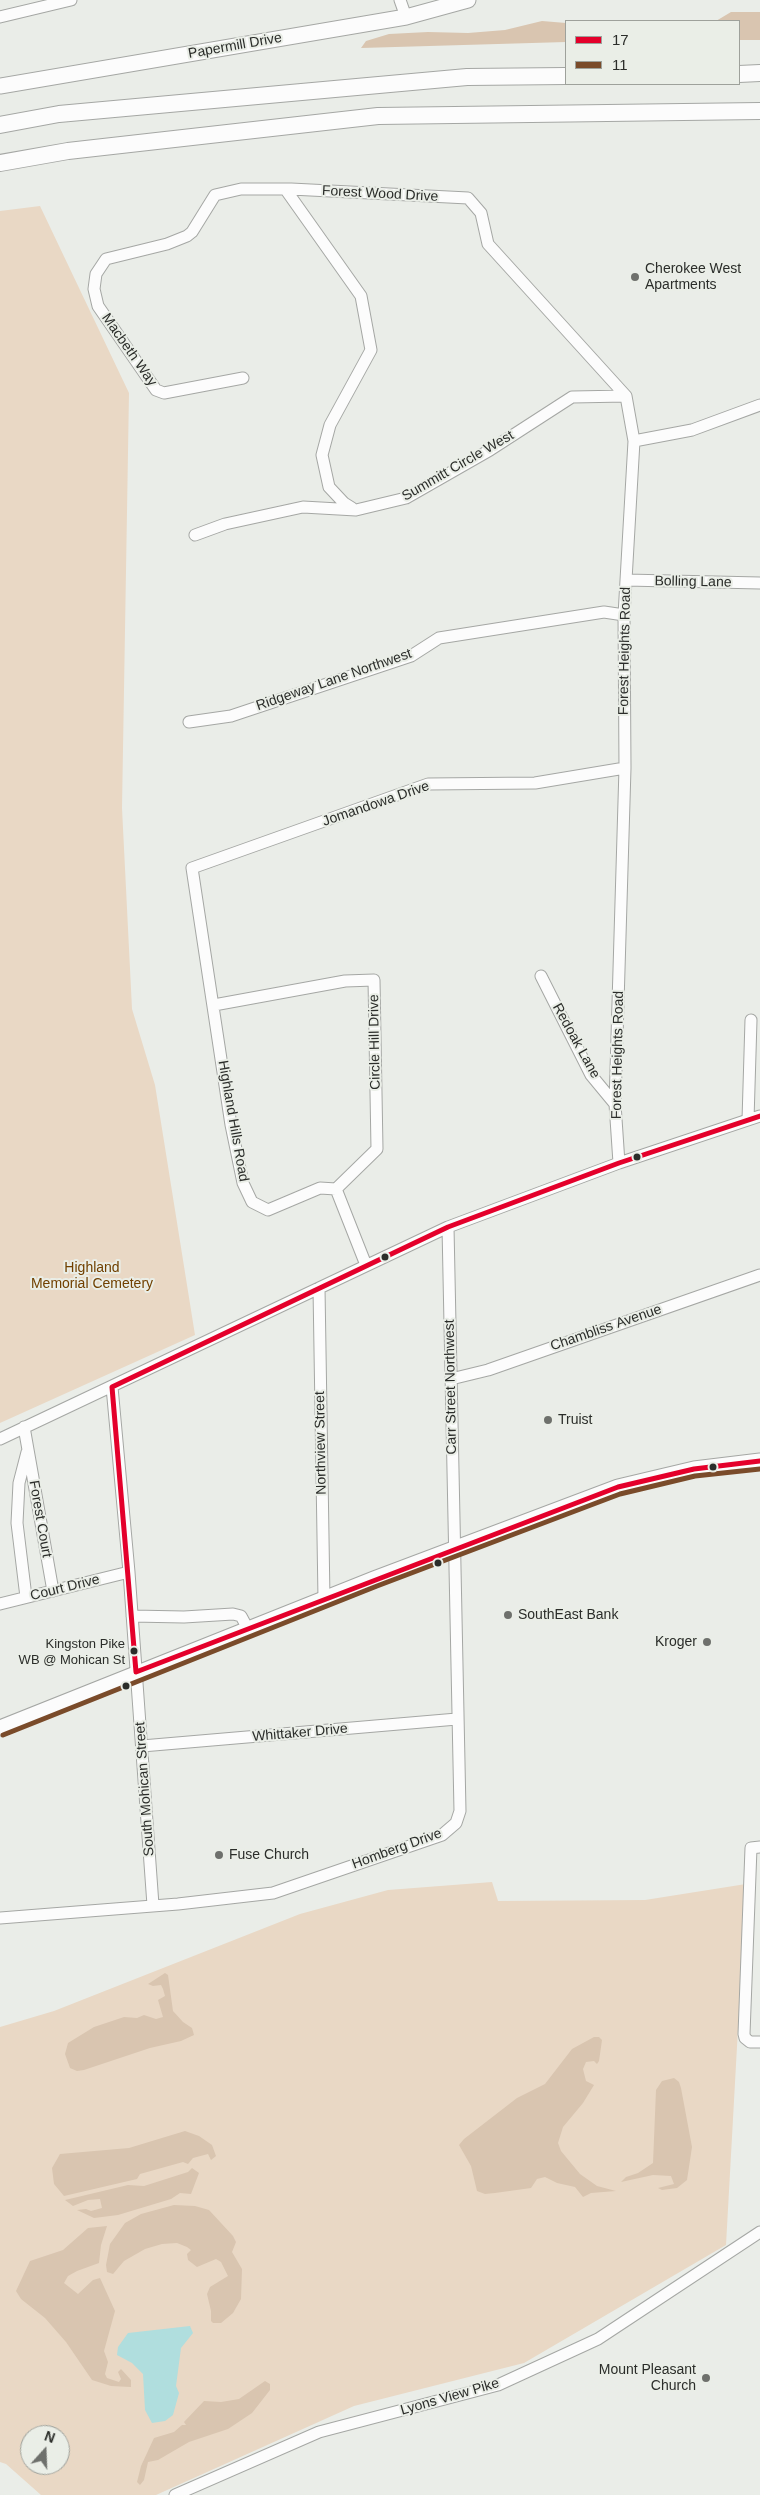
<!DOCTYPE html>
<style>
body{margin:0}
#map{position:relative;width:760px;height:2495px;overflow:hidden;background:#eaede8;font-family:Helvetica,sans-serif}
canvas{display:block}
.legend{position:absolute;left:565px;top:20px;width:175px;height:65px;box-sizing:border-box;background:#eaeee7;border:1px solid #9ea19b;margin:0;padding:6px 9px;list-style:none;font-size:15px;color:#2b2d2a}
.legend li{display:flex;align-items:center;gap:10px;height:25px}
.legend b{width:25px;border:1px solid #9ea19b}
.north{position:absolute;left:20px;top:2425px;width:50px;height:50px;box-sizing:border-box;background:#eaeee7;border:1px solid #9ea19b;border-radius:50%;rotate:20deg;font-size:14px;font-weight:700;line-height:20px;text-align:center;color:#2b2d2a}
.north::after{content:'';display:block;margin:auto;width:18px;height:22px;background:#6e706c;clip-path:polygon(50% 0,100% 100%,50% 72%,0 100%)}
</style>
<div id="map">
<canvas width="760" height="2495"></canvas>
<ul class="legend">
<li><b style="height:6px;background:#e4002b"></b>17</li>
<li><b style="height:6px;background:#7a4b2a"></b>11</li>
</ul>
<div class="north">N</div>
</div>
<script>
const ctx = document.querySelector('canvas').getContext('2d');
ctx.lineJoin = 'round';
function fillPath(path, color) {
  ctx.fillStyle = color;
  ctx.fill(path, 'evenodd');
}
function shape(rows) {
  const path = new Path2D();
  for (const r of rows) {
    path.moveTo(r[0], r[1]);
    for (let i = 2; i < r.length; i += 2) path.lineTo(r[i], r[i + 1]);
  }
  return path;
}
function stroke(path, color, width, dash) {
  ctx.strokeStyle = color;
  ctx.lineWidth = width;
  ctx.lineCap = dash ? 'butt' : 'round';
  ctx.setLineDash(dash || []);
  ctx.stroke(path);
}
function label(font, color, halo, rows, align = 'center') {
  ctx.font = font + ' Helvetica,sans-serif';
  ctx.lineWidth = 4;
  ctx.setLineDash([]);
  ctx.textBaseline = 'middle';
  ctx.strokeStyle = halo;
  ctx.fillStyle = color;
  for (const [text, x, y, turn = 0] of rows) {
    ctx.save();
    ctx.translate(x, y);
    ctx.rotate((+turn || 0) * Math.PI / 180);
    ctx.textAlign = isNaN(turn) ? turn : align;
    if (halo) ctx.strokeText(text, 0, 0);
    ctx.fillText(text, 0, 0);
    ctx.restore();
  }
}
fillPath(shape([
 [40,206,129,393,122,808,132,1009,155,1085,195,1335,0,1423,0,211],
 [492,1882,498,1901,645,1900,746,1884,726,2245,524,2363,354,2406,156,2495,41,2495,6,2464,0,2462,0,2027,54,2011,300,1914,388,1890],
 [30,2435,60,2435,60,2465,30,2465]
]), '#e9d8c5');
fillPath(shape([
 [731,12,760,12,760,40,739,40,739,21,716,21],
 [542,21,566,23,566,42,361,48,366,41,389,34,428,32,468,33,505,30],
 [165,1973,168,1975,173,2011,183,2022,192,2028,194,2035,181,2041,150,2048,84,2070,77,2071,70,2068,65,2054,68,2043,94,2027,124,2017,137,2018,144,2015,156,2019,163,2017,158,2000,165,1996,163,1989,161,1985,153,1986,148,1984],
 [594,2037,599,2037,602,2040,599,2061,597,2064,594,2061,586,2062,583,2069,586,2081,594,2085,583,2103,563,2127,558,2143,561,2151,580,2174,597,2186,616,2191,591,2193,583,2197,575,2187,557,2183,545,2177,537,2179,531,2188,495,2193,485,2194,477,2191,471,2166,459,2145,464,2139,517,2098,545,2084,572,2049],
 [674,2078,679,2082,681,2088,692,2147,687,2180,677,2188,662,2190,658,2188,674,2184,671,2176,653,2175,621,2182,626,2177,638,2173,653,2163,656,2090,662,2081],
 [185,2131,199,2136,212,2145,216,2156,211,2160,208,2154,193,2158,188,2164,183,2162,140,2174,137,2179,64,2196,54,2184,52,2168,60,2154,129,2148],
 [192,2168,199,2173,191,2194,180,2193,171,2199,118,2215,94,2218,77,2210,86,2209,91,2211,102,2208,100,2199,88,2200,73,2206,65,2200,128,2185,144,2186,188,2172],
 [174,2205,195,2206,209,2210,233,2236,236,2242,232,2252,242,2269,241,2299,233,2313,221,2323,213,2323,211,2321,211,2311,207,2294,210,2287,228,2276,221,2262,216,2259,197,2267,188,2260,187,2254,191,2250,187,2247,177,2243,162,2244,145,2249,124,2261,113,2274,107,2272,106,2265,110,2244,125,2223,141,2214],
 [107,2226,101,2245,99,2263,77,2271,68,2276,64,2283,78,2294,93,2280,100,2278,115,2311,104,2351,108,2362,105,2374,107,2378,119,2382,121,2379,118,2372,121,2369,131,2380,131,2387,111,2386,92,2380,66,2342,45,2318,21,2299,16,2291,30,2261,63,2250,88,2228],
 [265,2381,270,2384,270,2390,252,2413,228,2429,189,2442,158,2460,148,2462,144,2480,140,2485,137,2482,141,2466,154,2438,174,2432,182,2425,186,2425,184,2422,204,2401,221,2402,239,2399]
]), '#d9c5b0');
fillPath(shape([
 [190,2326,193,2333,181,2348,176,2386,179,2393,173,2415,165,2421,152,2423,145,2410,143,2374,132,2363,117,2355,118,2347,128,2333]
]), '#b0dede');
const minor = shape([
 [400,0,406,17],
 [0,17,71,0],
 [286,190,361,296,371,350,330,425,322,455,329,487,344,503,352,508],
 [243,378,164,393,156,390,98,306,94,289,96,274,106,259,167,244,187,236,192,232,215,195,241,189,291,189,468,198,481,213,488,244,626,396,634,441,624,615,625,768,615,1104,619,1163],
 [634,441,692,430,760,405],
 [195,535,225,524,303,507,356,510,406,498,490,450,572,397,626,396],
 [626,580,760,583],
 [189,722,231,716,411,656,439,638,604,612,624,615],
 [541,976,591,1075,615,1104],
 [214,1005,345,981,374,980,377,1149,336,1189],
 [748,1120,751,1020],
 [336,1189,320,1188,268,1210,252,1202,243,1183,231,1125,192,868,428,784,535,783,625,768],
 [336,1189,366,1265],
 [319,1288,324,1599],
 [451,1379,488,1370,760,1275],
 [112,1387,129,1572,153,1905],
 [24,1427,53,1591],
 [0,1439,448,1227,619,1163,760,1116],
 [26,1597,17,1523,19,1483,27,1452],
 [0,1604,129,1572],
 [132,1616,184,1617,233,1614,241,1616,248,1629],
 [142,1746,457,1719],
 [760,1847,751,1848,744,2034,745,2038,750,2042,760,2042],
 [0,1918,178,1904,273,1893,442,1835,456,1823,460,1811,448,1227],
 [175,2495,319,2432,498,2385,598,2339,760,2232]
]);
const major = shape([
 [0,86,406,17,468,0],
 [0,1728,374,1579,618,1487,694,1469,760,1461]
]);
const highway = shape([
 [739,74,760,73],
 [0,125,59,114,467,77,566,76],
 [0,163,68,151,378,116,760,111]
]);
stroke(minor, '#a5a7a4', 13);
stroke(major, '#a5a7a4', 17);
stroke(highway, '#a5a7a4', 18);
stroke(minor, '#fcfcfc', 11);
stroke(major, '#fcfcfc', 15);
stroke(highway, '#fcfcfc', 16);
stroke(shape([
 [760,1116,619,1163,448,1227,112,1387,136,1672,618,1487,694,1469,760,1461]
]), '#e4002b', 5);
stroke(shape([
 [3,1735,377,1586,620,1494,695,1476,760,1469]
]), '#7a4b2a', 5);
for (const [x, y, r, color] of [
 [635,277,5,"#6e706c"],
 [637,1157,4.5,"#2b2d2a"],
 [385,1257,4.5,"#2b2d2a"],
 [548,1420,5,"#6e706c"],
 [713,1467,4.5,"#2b2d2a"],
 [438,1563,4.5,"#2b2d2a"],
 [508,1615,5,"#6e706c"],
 [707,1642,5,"#6e706c"],
 [134,1651,4.5,"#2b2d2a"],
 [126,1686,4.5,"#2b2d2a"],
 [219,1855,5,"#6e706c"],
 [706,2378,5,"#6e706c"]
]) {
  const dot = new Path2D();
  dot.arc(x, y, r, 0, 2 * Math.PI);
  ctx.fillStyle = color;
  ctx.fill(dot);
  stroke(dot, '#eaeee7', 2);
}
label('13px', '#2b2d2a', '#eaeee7', [
 ["Kingston Pike",125,1644],
 ["WB @ Mohican St",125,1660]
], 'right');
label('14px', '#2b2d2a', '#eaeee7', [
 ["Papermill Drive",235,46,-10],
 ["Forest Wood Drive",380,194,3],
 ["Macbeth Way",129,350,55],
 ["Summitt Circle West",458,466,-30],
 ["Bolling Lane",693,582,1],
 ["Forest Heights Road",625,651,-89],
 ["Ridgeway Lane Northwest",334,680,-19],
 ["Jomandowa Drive",376,804,-19],
 ["Redoak Lane",576,1041,61],
 ["Circle Hill Drive",375,1042,-91],
 ["Forest Heights Road",618,1055,-89],
 ["Highland Hills Road",233,1121,80],
 ["Chambliss Avenue",606,1328,-19],
 ["Carr Street Northwest",451,1387,-91],
 ["Northview Street",321,1443,-91],
 ["Forest Court",40,1519,80],
 ["Court Drive",65,1588,-14],
 ["Whittaker Drive",300,1733,-5],
 ["South Mohican Street",145,1789,-94],
 ["Homberg Drive",397,1849,-20],
 ["Lyons View Pike",450,2397,-16]
]);
label('14px', '#2b2d2a', '#eaeee7', [
 ["Cherokee West",645,269],
 ["Apartments",645,285],
 ["Truist",558,1420],
 ["SouthEast Bank",518,1615],
 ["Kroger",697,1642,"right"],
 ["Fuse Church",229,1855],
 ["Mount Pleasant",696,2370,"right"],
 ["Church",696,2386,"right"]
], 'left');
label('14px', '#714000', '#eaeee7', [
 ["Highland",92,1268],
 ["Memorial Cemetery",92,1284]
]);
</script>
